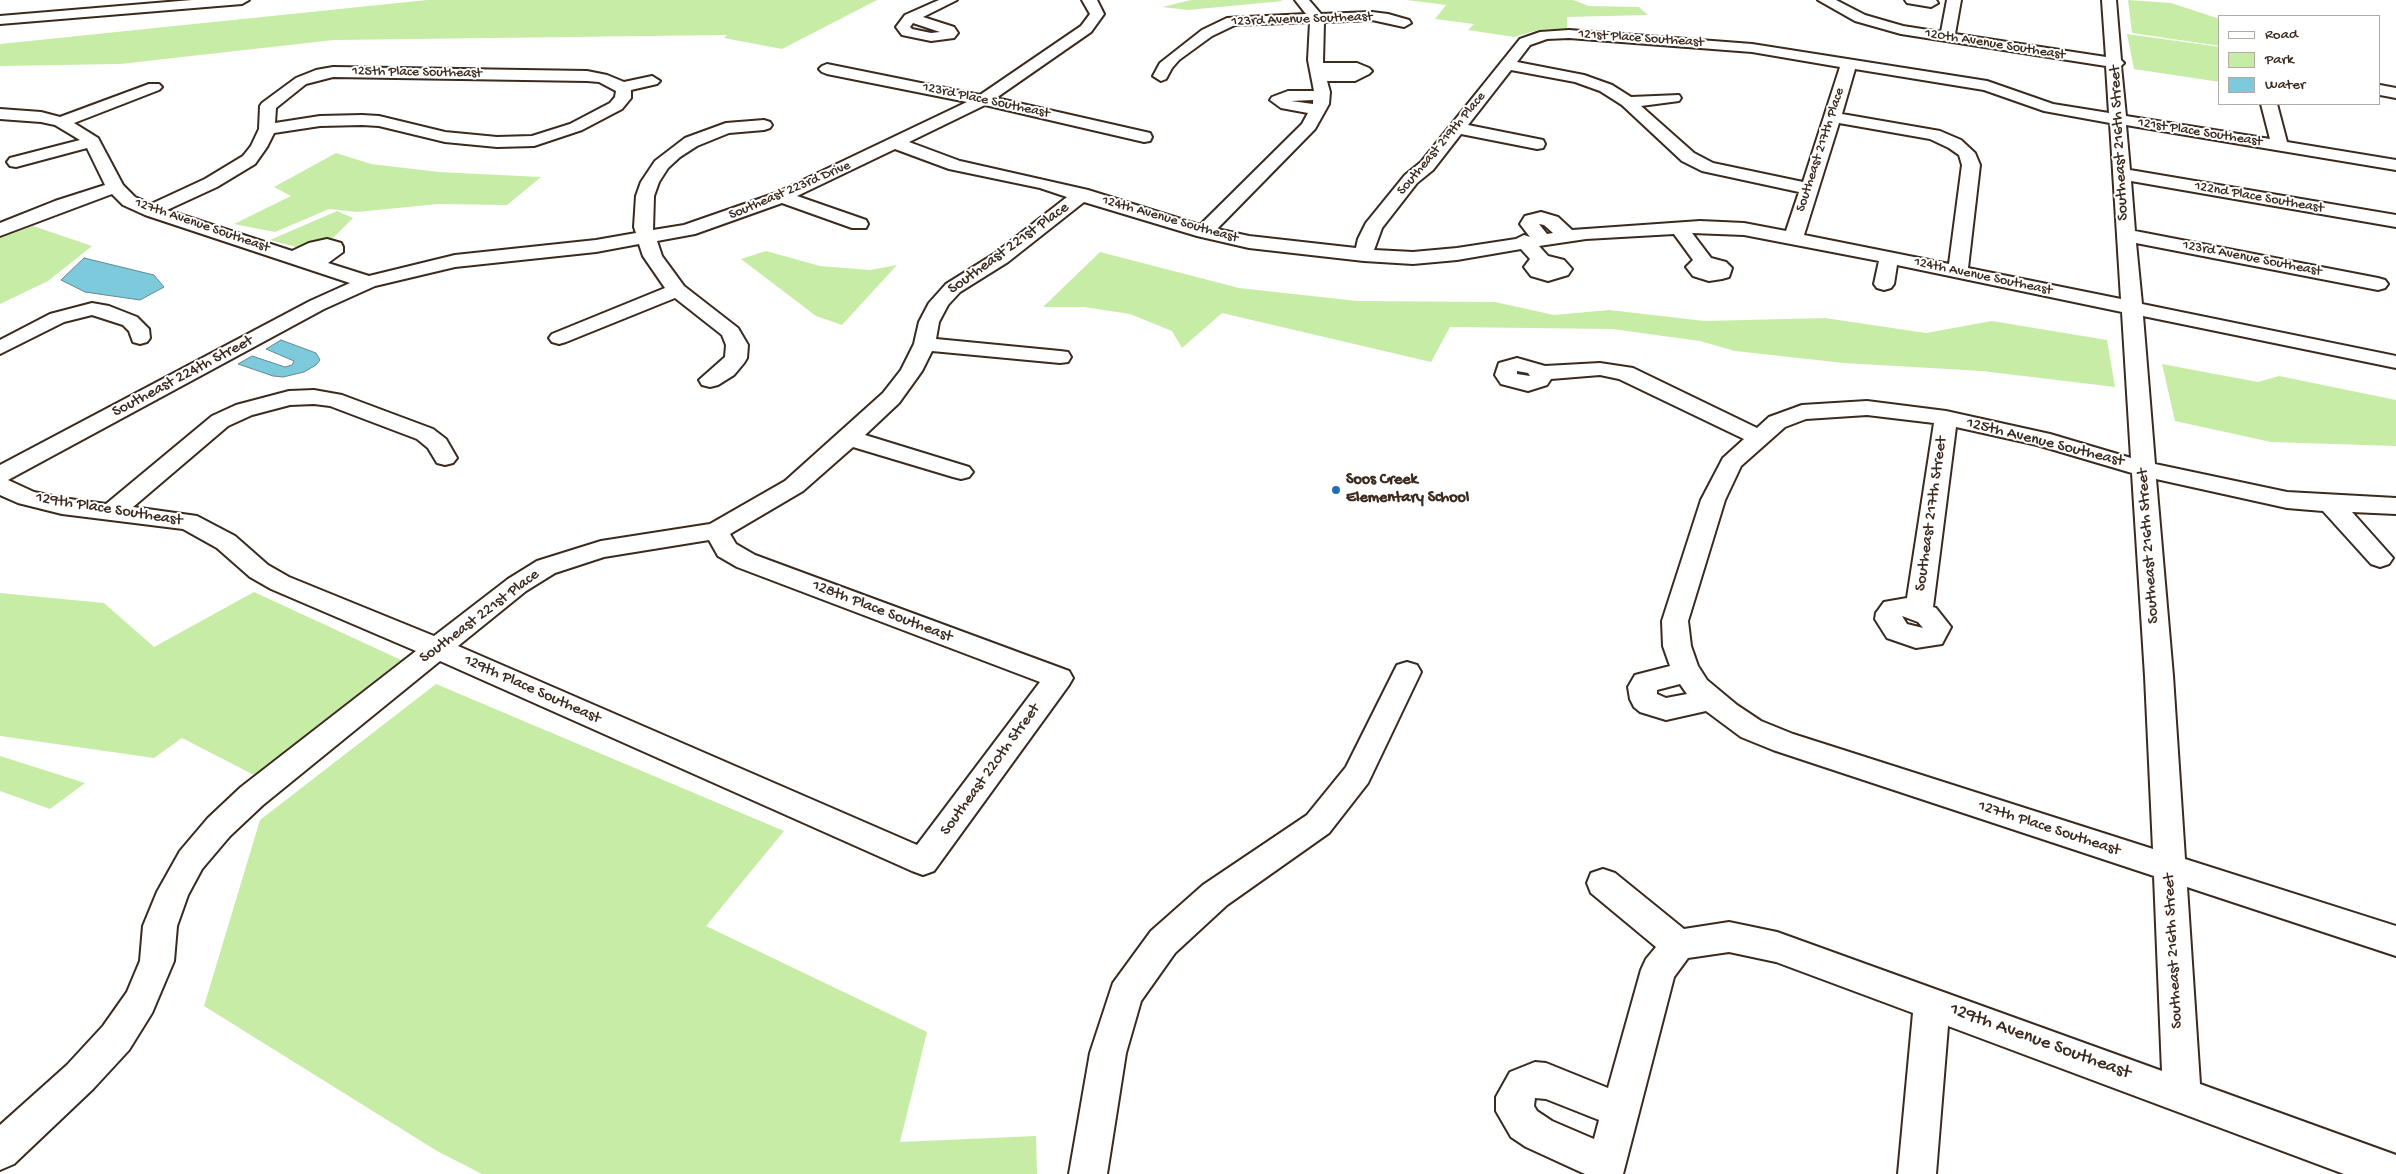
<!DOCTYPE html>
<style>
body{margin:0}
#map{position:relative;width:2396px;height:1174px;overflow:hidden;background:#fff;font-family:"Gochi Hand",sans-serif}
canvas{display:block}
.legend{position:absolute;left:2218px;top:15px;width:162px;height:90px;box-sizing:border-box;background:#fff;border:1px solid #b1aaa5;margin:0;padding:6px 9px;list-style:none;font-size:15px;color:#3b2a1e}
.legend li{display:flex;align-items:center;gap:10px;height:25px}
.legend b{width:25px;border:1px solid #b1aaa5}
</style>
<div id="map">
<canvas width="2396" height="1174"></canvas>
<ul class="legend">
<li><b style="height:6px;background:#fff"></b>Road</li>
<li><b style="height:14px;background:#c7eca6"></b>Park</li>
<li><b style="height:14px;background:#7ccadb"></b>Water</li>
</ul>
</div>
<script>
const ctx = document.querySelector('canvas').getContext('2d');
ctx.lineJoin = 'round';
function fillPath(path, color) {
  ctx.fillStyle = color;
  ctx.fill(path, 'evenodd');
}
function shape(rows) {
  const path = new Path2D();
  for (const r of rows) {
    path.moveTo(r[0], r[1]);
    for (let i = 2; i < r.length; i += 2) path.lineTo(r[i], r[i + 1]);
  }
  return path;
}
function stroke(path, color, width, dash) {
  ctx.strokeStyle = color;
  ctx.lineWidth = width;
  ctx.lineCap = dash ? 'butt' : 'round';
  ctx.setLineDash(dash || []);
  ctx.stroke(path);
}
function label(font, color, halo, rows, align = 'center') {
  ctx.font = font + ' "Gochi Hand",sans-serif';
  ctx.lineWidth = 4;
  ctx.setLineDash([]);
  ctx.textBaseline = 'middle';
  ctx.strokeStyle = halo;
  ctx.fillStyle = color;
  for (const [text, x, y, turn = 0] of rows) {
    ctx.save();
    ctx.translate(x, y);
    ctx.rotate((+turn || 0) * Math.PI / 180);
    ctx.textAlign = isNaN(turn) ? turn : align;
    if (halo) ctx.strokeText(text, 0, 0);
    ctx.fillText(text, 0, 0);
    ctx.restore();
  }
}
fillPath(shape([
 [427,0,877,0,782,49,724,38,727,35,334,40,120,64,0,66,0,44],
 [1191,0,1280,0,1283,1,1188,10,1162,7],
 [1407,0,1573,0,1589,6,1639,7,1648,15,1567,17,1567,29,1538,30,1514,37,1468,30,1474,24,1435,19,1446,5],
 [2128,0,2171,3,2220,19,2220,46,2132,33],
 [2127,34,2220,47,2220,82,2134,69],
 [336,153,371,164,439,172,541,177,507,205,438,204,357,212,329,209,275,232,234,224,291,196,274,187],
 [337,211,353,218,333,238,296,247,270,240],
 [33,226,92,246,48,281,0,304,0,238],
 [766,251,820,266,870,270,897,265,842,325,816,316,741,259],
 [1100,252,1239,288,1357,301,1495,302,1554,315,1609,310,1705,321,1825,318,1926,333,1992,321,2107,340,2115,387,1982,371,1844,363,1735,351,1700,341,1612,329,1450,327,1431,362,1222,313,1182,348,1172,331,1130,314,1084,307,1043,307],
 [2162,364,2258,382,2279,376,2396,400,2396,446,2271,442,2175,421],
 [254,592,401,660,254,775,182,738,154,758,0,736,0,593,104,603,154,647],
 [436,684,784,831,706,926,927,1032,900,1142,1036,1136,1037,1174,482,1174,437,1151,204,1006,260,820],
 [0,756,85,783,50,809,0,791]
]), '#c7eca6');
const water = shape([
 [84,258,154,275,164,287,140,300,85,292,61,280,84,258],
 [281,340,316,353,320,360,316,365,304,372,283,377,273,376,238,364,252,356,285,367,292,365,294,361,266,349,281,340]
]);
fillPath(water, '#7ccadb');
stroke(water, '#628a8f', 1);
const minor = shape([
 [192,0,249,0,242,4,0,24,0,16,192,0],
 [939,0,957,0,923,17,954,27,958,33,954,38,931,41,902,35,896,27,905,15,939,0],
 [913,23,940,32,931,33,912,29,910,27,913,23],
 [1082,0,1097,0,1104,14,1091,32,996,98,1150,133,1152,137,1150,141,1144,142,985,105,909,142,960,161,1088,190,1200,225,1302,124,1308,113,1281,108,1270,100,1272,97,1288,91,1314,91,1308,60,1310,22,1235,25,1212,36,1179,60,1172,68,1166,79,1161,81,1153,76,1160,63,1202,30,1227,18,1306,14,1295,0,1309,0,1321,14,1372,12,1388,14,1409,20,1411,23,1404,27,1372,20,1324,22,1323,63,1357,63,1369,68,1372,71,1369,74,1355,81,1327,81,1330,92,1329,104,1315,129,1217,229,1249,236,1356,248,1358,239,1366,223,1405,175,1421,162,1520,39,1540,32,1569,30,1752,44,1987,81,2053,104,2109,113,2106,66,1901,34,1855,21,1818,0,1836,0,1865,15,1903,26,1941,32,1947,0,1961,0,1955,34,2106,57,2102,0,2116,0,2121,60,2124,63,2121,66,2126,116,2270,139,2261,104,2277,104,2287,142,2396,160,2396,170,2126,125,2130,170,2396,215,2396,227,2131,181,2135,231,2378,278,2385,280,2388,284,2385,288,2378,290,2136,243,2142,304,2396,356,2396,368,2143,316,2155,464,2287,492,2396,498,2396,514,2352,512,2393,558,2389,564,2380,567,2371,564,2323,511,2287,508,2156,479,2173,676,2185,859,2396,926,2396,956,2187,887,2200,1084,2396,1155,2396,1174,2344,1174,1948,1026,1936,1174,1898,1174,1913,1013,1776,962,1729,952,1688,958,1674,977,1623,1174,1585,1174,1526,1147,1511,1137,1496,1111,1496,1097,1510,1072,1535,1062,1546,1063,1608,1088,1641,970,1646,959,1656,947,1591,893,1587,883,1591,873,1603,869,1615,873,1684,929,1729,922,1777,932,2162,1071,2154,876,1773,750,1741,737,1706,711,1666,720,1640,712,1634,707,1630,699,1628,687,1635,675,1670,666,1663,646,1662,621,1701,500,1723,458,1744,439,1619,379,1600,375,1551,379,1547,385,1528,391,1501,384,1495,375,1499,363,1517,358,1545,366,1600,363,1633,368,1757,428,1769,417,1802,405,1867,401,1946,411,2050,434,2131,458,2122,312,1897,265,1894,284,1891,288,1884,290,1877,288,1874,284,1879,261,1744,235,1692,233,1711,258,1726,262,1732,268,1729,277,1722,279,1709,281,1693,276,1686,267,1693,260,1674,234,1586,239,1539,246,1548,256,1564,260,1572,269,1568,275,1548,281,1531,276,1524,267,1530,259,1521,249,1457,260,1413,264,1364,261,1249,248,1197,236,1084,202,1008,262,960,292,948,305,939,322,936,339,1060,351,1068,352,1071,357,1068,362,1060,363,932,351,922,371,899,403,865,435,969,467,973,472,969,477,961,479,953,477,853,447,803,491,730,534,736,544,755,555,1069,671,1073,678,1069,685,934,871,923,875,912,871,440,661,263,805,230,836,202,869,188,895,177,926,174,961,152,1013,129,1050,93,1089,14,1164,0,1170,0,1125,67,1065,103,1026,127,992,140,961,143,926,157,892,180,851,208,818,241,787,416,651,271,589,250,577,217,548,183,529,62,514,18,503,0,495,0,465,310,301,350,283,145,215,123,205,112,194,0,236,0,223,55,201,105,185,87,148,16,167,10,166,7,162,10,158,80,140,55,125,41,122,0,119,0,109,41,112,60,117,149,84,159,84,162,87,159,90,74,123,98,138,123,185,135,197,151,204,205,179,243,156,251,146,259,129,260,106,262,103,296,78,316,70,333,67,587,71,607,75,624,82,652,76,660,81,657,84,631,90,631,98,622,109,582,130,534,146,497,147,445,142,379,126,362,125,320,126,274,133,267,147,255,164,217,187,167,210,292,251,309,243,327,239,341,243,343,247,343,252,328,263,369,276,455,255,596,240,636,233,634,227,636,196,641,182,655,161,685,138,726,123,764,120,770,122,772,125,770,128,764,130,729,133,697,146,680,157,668,168,659,182,654,196,653,230,684,225,776,193,967,102,827,74,822,72,819,69,822,66,827,64,980,95,1081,26,1090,14,1082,0],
 [1569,38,1752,52,1840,67,1803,182,1713,163,1694,153,1641,106,1679,101,1681,98,1679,95,1631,97,1612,85,1584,75,1517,62,1530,45,1547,39,1569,38],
 [1855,69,1984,90,2044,111,2110,123,2121,299,1968,268,1980,165,1975,153,1961,140,1940,131,1842,114,1855,69],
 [1511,70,1575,82,1600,91,1622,105,1682,161,1702,171,1799,192,1786,231,1744,223,1700,221,1572,230,1558,217,1541,212,1525,216,1520,224,1530,237,1524,235,1516,239,1457,248,1413,252,1374,250,1382,228,1417,183,1433,170,1461,134,1537,149,1543,148,1545,144,1543,140,1468,125,1511,70],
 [333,77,587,81,599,82,616,91,615,97,610,103,570,124,532,136,497,137,445,132,379,116,362,115,320,116,275,123,276,108,306,84,333,77],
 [1313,100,1313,104,1291,101,1313,100],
 [1839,123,1930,139,1949,148,1959,155,1962,165,1949,264,1804,235,1839,123],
 [895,149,949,169,1040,188,1067,197,994,254,946,284,929,303,919,322,914,344,901,370,883,393,785,481,710,524,601,541,537,561,508,579,434,636,289,577,268,565,235,536,197,516,133,507,228,426,252,415,290,405,314,404,330,406,417,439,428,448,437,463,445,465,453,463,457,458,446,439,433,429,342,395,314,390,289,391,236,405,212,416,106,504,62,498,34,492,8,480,324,309,375,286,455,267,596,252,639,244,643,256,665,288,552,334,549,338,552,342,559,344,566,342,675,298,722,335,726,345,725,357,699,380,702,385,710,387,718,385,734,375,744,363,747,358,748,345,738,328,684,286,662,256,657,241,695,234,782,203,852,228,866,228,868,224,866,220,797,196,895,149],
 [1539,224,1544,225,1553,233,1547,234,1539,224],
 [1517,371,1528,373,1530,376,1517,374,1517,371],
 [1867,415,1934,423,1907,598,1884,602,1876,613,1875,619,1887,638,1916,648,1942,644,1951,627,1936,608,1933,607,1956,427,2037,445,2132,473,2145,676,2153,849,1793,734,1761,721,1737,705,1707,680,1698,666,1691,646,1688,621,1725,500,1741,466,1785,427,1806,419,1867,415],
 [709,540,718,556,737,567,1040,682,917,845,458,646,526,591,555,573,604,557,709,540],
 [1902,616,1918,622,1923,628,1907,624,1902,616],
 [1680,684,1687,694,1666,698,1657,694,1657,690,1680,684],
 [1535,1098,1546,1099,1599,1120,1594,1139,1552,1121,1537,1111,1534,1106,1535,1098],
 [1905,0,1936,0,1938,3,1931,7,1907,3,1905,0],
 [2380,85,2396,88,2396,98,2380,95,2380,85],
 [92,303,109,306,137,317,149,329,150,338,147,342,140,344,133,342,129,331,123,325,92,315,64,322,0,354,0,340,50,314,92,303],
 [1407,662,1417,665,1421,672,1368,783,1329,833,1227,905,1175,953,1141,1001,1126,1053,1107,1174,1069,1174,1090,1053,1113,983,1151,931,1203,885,1307,815,1346,767,1397,665,1407,662]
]);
stroke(minor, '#3b2a1e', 4);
fillPath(minor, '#fff');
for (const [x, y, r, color] of [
 [1336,490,5,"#1f6fb2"]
]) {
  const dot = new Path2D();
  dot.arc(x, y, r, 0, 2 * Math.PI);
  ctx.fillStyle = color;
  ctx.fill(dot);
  stroke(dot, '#fff', 2);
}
label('14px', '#3b2a1e', '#fff', [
 ["123rd Avenue Southeast",1302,20,-2],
 ["121st Place Southeast",1641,39,4],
 ["120th Avenue Southeast",1995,45,9],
 ["125th Place Southeast",417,73,1],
 ["123rd Place Southeast",986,101,12],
 ["121st Place Southeast",2200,133,9],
 ["Southeast 219th Place",1442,144,-50],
 ["Southeast 217th Place",1821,150,-72],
 ["Southeast 223rd Drive",790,191,-23],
 ["122nd Place Southeast",2259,198,10],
 ["124th Avenue Southeast",1170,220,16],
 ["127th Avenue Southeast",202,226,19],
 ["123rd Avenue Southeast",2252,259,11],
 ["124th Avenue Southeast",1983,277,12]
]);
label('16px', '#3b2a1e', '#fff', [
 ["Southeast 216th Street",2120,143,-93],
 ["Southeast 221st Place",1009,249,-36],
 ["Southeast 224th Street",183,377,-28],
 ["125th Avenue Southeast",2045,443,14],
 ["129th Place Southeast",109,510,9],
 ["Southeast 217th Street",1932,514,-82],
 ["Southeast 216th Street",2149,546,-94],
 ["128th Place Southeast",882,612,21],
 ["Southeast 221st Place",480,617,-37],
 ["129th Place Southeast",532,690,24],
 ["Southeast 220th Street",991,770,-54],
 ["127th Place Southeast",2049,829,18],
 ["Southeast 216th Street",2174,951,-93]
]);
label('bold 16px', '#3b2a1e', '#fff', [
 ["Soos Creek",1346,481],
 ["Elementary School",1346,499]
], 'left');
label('19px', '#3b2a1e', '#fff', [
 ["129th Avenue Southeast",2040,1042,20]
]);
</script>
